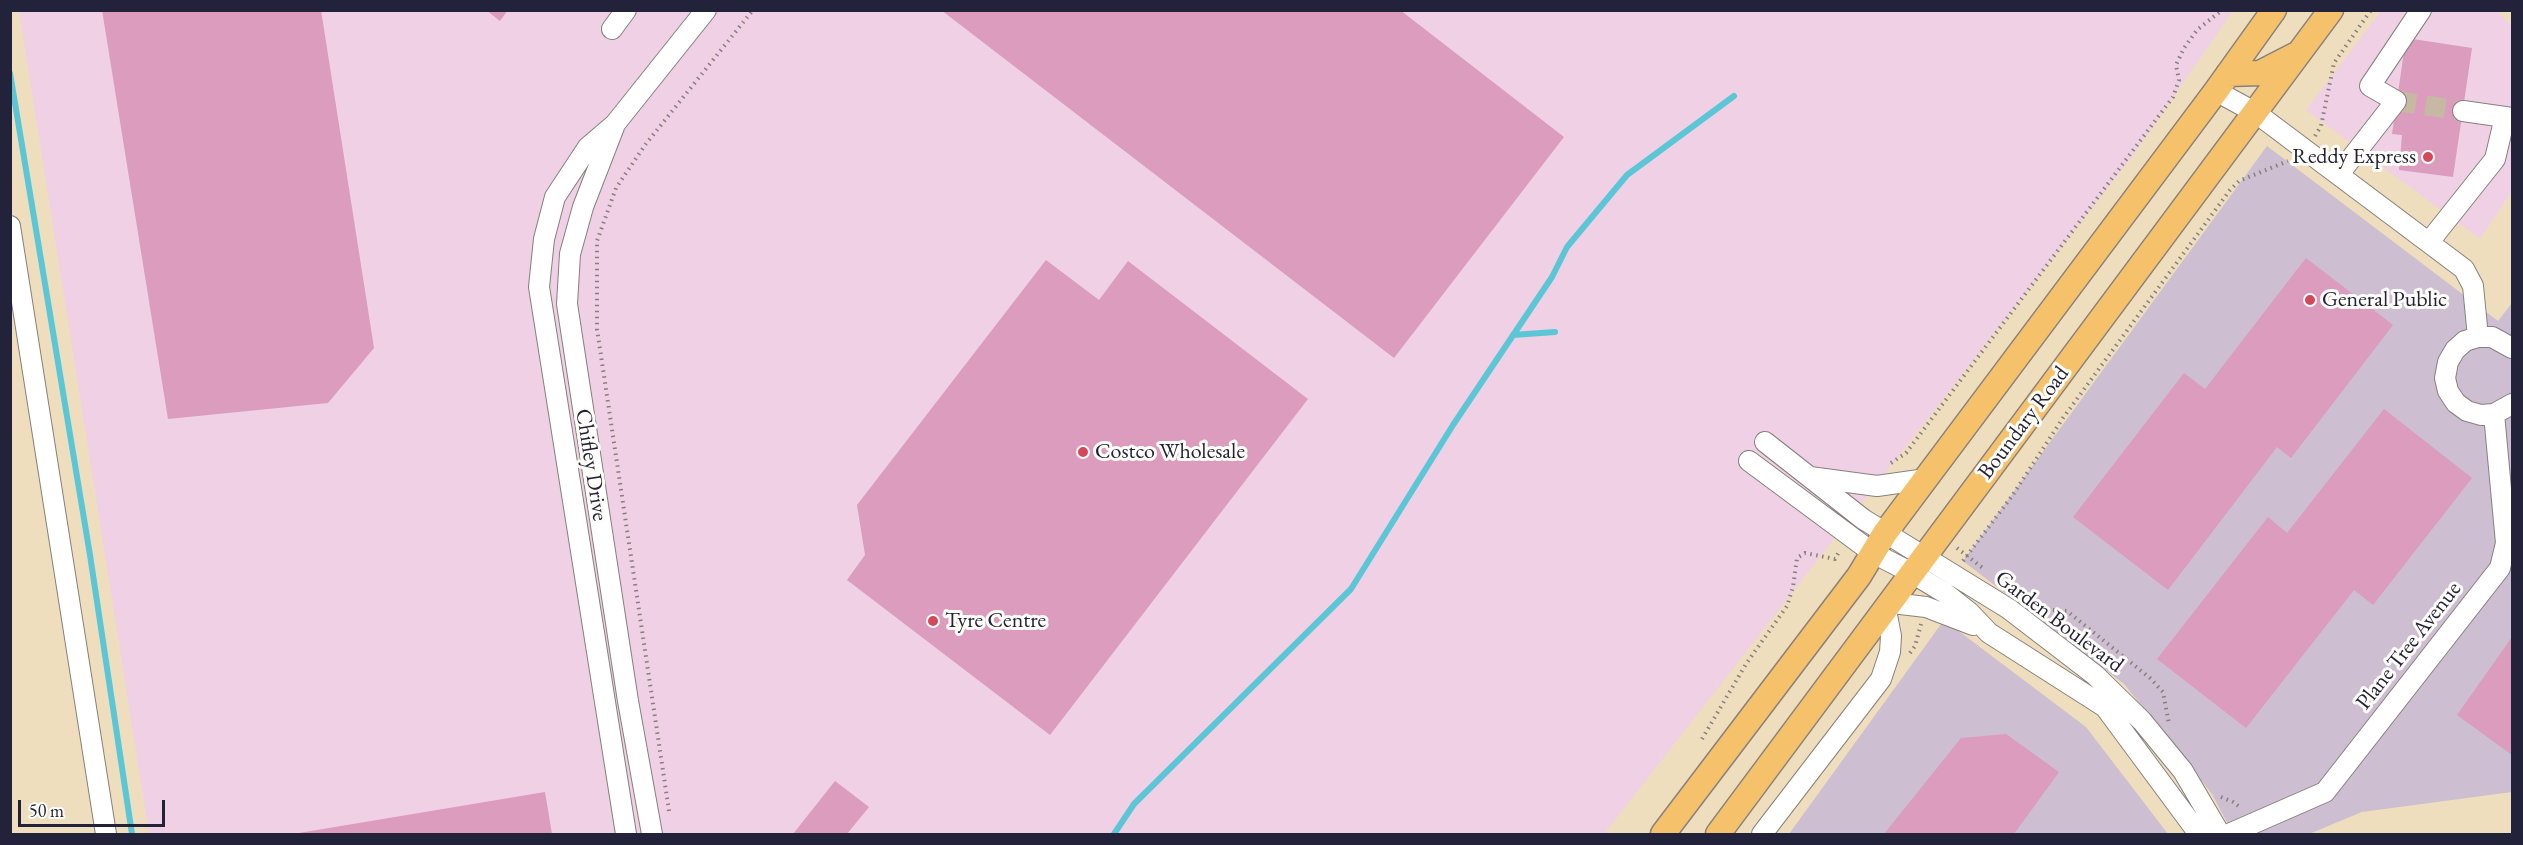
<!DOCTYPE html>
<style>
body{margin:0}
#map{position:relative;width:2523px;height:845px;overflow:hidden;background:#efdebd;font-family:"EB Garamond",serif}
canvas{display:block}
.frame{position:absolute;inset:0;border:12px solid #22223b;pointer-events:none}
.scale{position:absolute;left:18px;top:800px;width:147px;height:27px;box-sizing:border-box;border:3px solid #22223b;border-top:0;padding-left:8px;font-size:18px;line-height:21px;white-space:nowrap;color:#22223b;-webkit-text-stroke:4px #fdfcf7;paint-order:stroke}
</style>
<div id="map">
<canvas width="2523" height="845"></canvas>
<div class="frame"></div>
<div class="scale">50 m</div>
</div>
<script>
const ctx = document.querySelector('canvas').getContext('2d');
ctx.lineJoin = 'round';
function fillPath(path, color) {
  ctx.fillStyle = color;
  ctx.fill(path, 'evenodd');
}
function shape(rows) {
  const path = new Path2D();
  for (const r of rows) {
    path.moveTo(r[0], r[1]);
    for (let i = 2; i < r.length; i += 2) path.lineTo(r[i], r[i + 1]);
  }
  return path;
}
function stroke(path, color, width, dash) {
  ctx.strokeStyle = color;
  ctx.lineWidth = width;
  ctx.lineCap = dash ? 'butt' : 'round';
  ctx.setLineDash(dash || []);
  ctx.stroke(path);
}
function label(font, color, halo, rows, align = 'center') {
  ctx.font = font + ' "EB Garamond",serif';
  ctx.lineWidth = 6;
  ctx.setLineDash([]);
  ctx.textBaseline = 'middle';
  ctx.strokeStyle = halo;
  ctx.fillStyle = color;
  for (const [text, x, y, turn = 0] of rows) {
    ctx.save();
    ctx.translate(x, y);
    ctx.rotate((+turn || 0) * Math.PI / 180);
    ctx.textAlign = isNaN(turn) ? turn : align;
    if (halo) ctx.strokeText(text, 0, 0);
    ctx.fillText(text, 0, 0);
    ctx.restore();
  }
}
fillPath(shape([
 [19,11,2233,11,2134,154,1604,834,149,834],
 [2381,11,2497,11,2512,26,2512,191,2480,239,2306,110]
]), '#efd0e5');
fillPath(shape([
 [2267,146,2498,321,2512,303,2512,792,2362,812,2309,834,2233,834,2212,794,2124,684,1963,561],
 [1944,620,2086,727,2168,834,1789,834]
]), '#cdbed2');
stroke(shape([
 [10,73,90,555,132,834],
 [1513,335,1555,332],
 [1114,834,1134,804,1351,589,1453,425,1552,277,1567,247,1627,175,1734,96]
]), '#5bc6d5', 6);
fillPath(shape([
 [102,10,321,10,374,348,328,403,168,419],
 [486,10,508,10,500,21],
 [941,10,1400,10,1564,137,1394,358],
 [2406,38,2472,48,2453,177,2399,170,2402,135,2392,134],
 [2306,258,2393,325,2291,458,2277,447,2168,590,2073,517,2184,373,2205,389],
 [1046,260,1099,300,1128,261,1308,399,1050,735,847,580,865,555,857,505],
 [2384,409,2472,478,2373,605,2354,590,2246,728,2157,659,2268,517,2287,533],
 [2512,637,2512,755,2457,715],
 [2006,734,2059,772,2014,834,1884,834,1961,738],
 [835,781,869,807,847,834,793,834],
 [545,792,552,834,299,834,299,833]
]), '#db9cbe');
stroke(shape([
 [2396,101,2463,111]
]), '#c6b8a3', 20, [20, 10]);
const minor = shape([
 [612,29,626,10],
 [2216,91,2256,113,2464,269,2473,286,2478,337],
 [2463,111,2512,118],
 [614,127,583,207,570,254,567,304,628,701,652,834],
 [2339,174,2396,101,2370,86,2421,10],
 [10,226,106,834],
 [2429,242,2495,159,2505,117],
 [2512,348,2492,337,2478,337,2465,341,2455,350,2448,362,2445,378,2448,391,2456,403,2467,411,2481,415,2494,414,2512,404],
 [1765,442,1863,519,2009,609,2095,675,2142,721,2183,771,2220,834],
 [1749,461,1873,553,1912,573,1945,593,1969,612,1989,633,2105,707,2199,834],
 [1810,477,1877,486,1926,479],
 [1892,603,1926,607,1973,625],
 [626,834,539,287,544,239,555,197,588,147,615,124,706,10],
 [1762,834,1881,679,1890,652,1891,636,1886,610],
 [2229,834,2325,792,2500,568,2506,543,2494,414]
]);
const major = shape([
 [2228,74,2260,73,2295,55],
 [1663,834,1859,576,1885,533,2216,91,2274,10],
 [1718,834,2331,10]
]);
stroke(minor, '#88807c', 22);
stroke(major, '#88807c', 27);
stroke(shape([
 [2315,136,2321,126,2334,63,2371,10],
 [1891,463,1906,453,2173,97,2179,80,2176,65,2184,48,2197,30,2222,10],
 [1957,548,1984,569],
 [1963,561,2012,496,2063,418,2230,190,2239,181,2288,161],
 [2041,609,2067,611,2150,678,2163,692,2169,724],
 [1910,653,1915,646,1921,624],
 [1702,739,1746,664,1787,606,1793,587,1797,558,1805,553,1835,559,1840,550],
 [2221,797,2233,802,2241,808],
 [669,811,597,329,597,241,616,188,645,145,753,10]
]), '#88807c', 4, [1.5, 4.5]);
stroke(minor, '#fff', 20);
stroke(major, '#f5c16b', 24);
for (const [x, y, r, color] of [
 [2428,157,6,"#d1495b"],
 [2310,300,6,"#d1495b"],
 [1083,452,6,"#d1495b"],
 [933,621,6,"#d1495b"]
]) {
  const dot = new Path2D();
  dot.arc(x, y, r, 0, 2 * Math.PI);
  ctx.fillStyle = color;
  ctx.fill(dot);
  stroke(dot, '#fdfcf7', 2);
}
label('22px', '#22223b', '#fdfcf7', [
 ["Reddy Express",2416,157,"right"],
 ["General Public",2322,300],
 ["Costco Wholesale",1095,452],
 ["Tyre Centre",945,621]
], 'left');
label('22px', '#22223b', '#fdfcf7', [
 ["Boundary Road",2024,423,-53],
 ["Chifley Drive",591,465,81],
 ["Garden Boulevard",2059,622,37],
 ["Plane Tree Avenue",2409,646,-52]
]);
</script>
